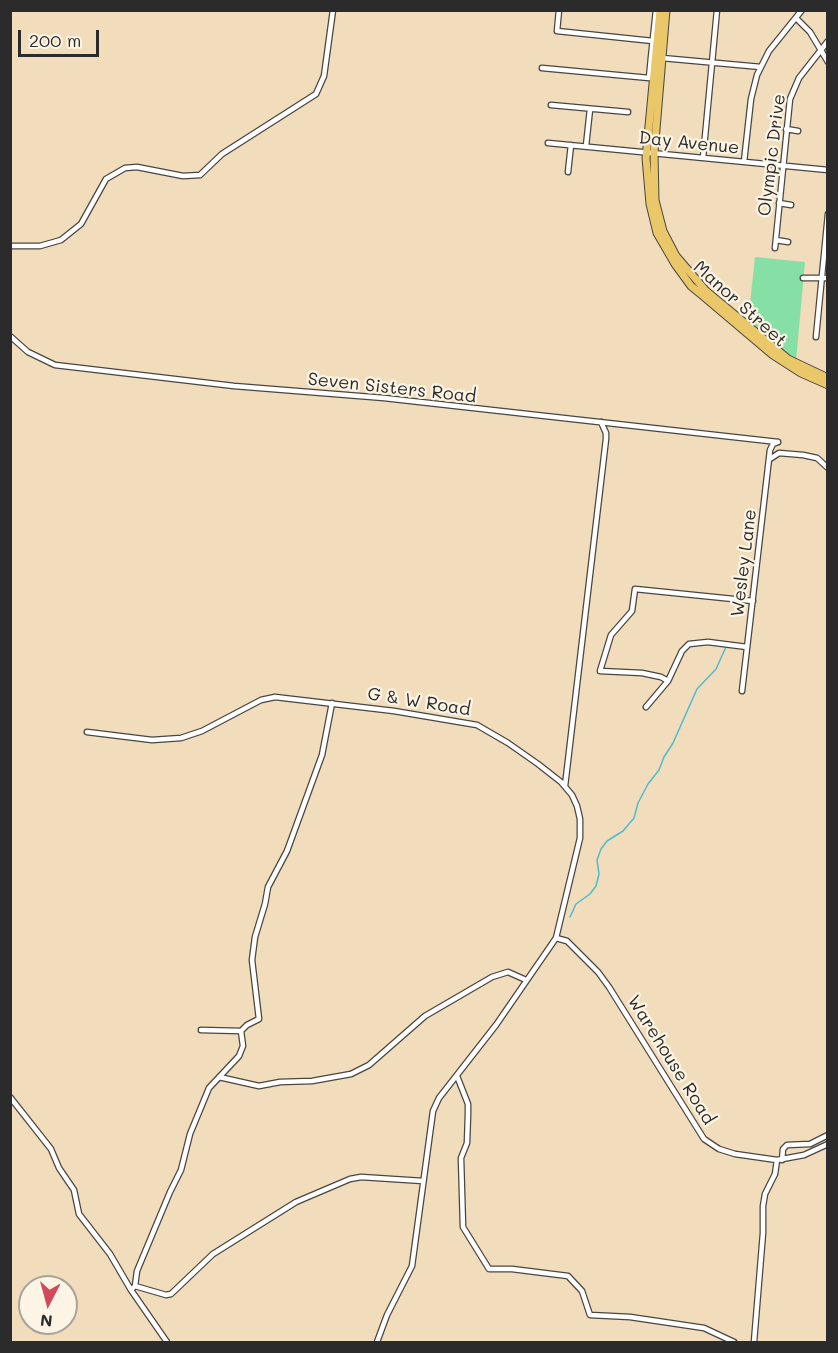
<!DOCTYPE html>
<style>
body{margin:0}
#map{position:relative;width:838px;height:1353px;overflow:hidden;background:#f1dcbb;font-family:Mali,sans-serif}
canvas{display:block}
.frame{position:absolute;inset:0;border:12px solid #2b2b2b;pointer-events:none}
.north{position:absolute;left:18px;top:1275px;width:60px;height:60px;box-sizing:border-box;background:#fcf5e5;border:2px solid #a8a49b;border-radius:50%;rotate:186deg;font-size:16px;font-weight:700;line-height:24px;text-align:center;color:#2b2b2b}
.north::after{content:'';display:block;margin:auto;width:21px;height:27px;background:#d1495b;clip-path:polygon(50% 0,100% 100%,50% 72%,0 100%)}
.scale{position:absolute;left:18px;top:30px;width:81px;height:27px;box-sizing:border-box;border:3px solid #2b2b2b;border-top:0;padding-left:8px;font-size:18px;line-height:21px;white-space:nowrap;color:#2b2b2b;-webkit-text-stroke:4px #fcf5e5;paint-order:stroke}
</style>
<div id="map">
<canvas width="838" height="1353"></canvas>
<div class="frame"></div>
<div class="north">N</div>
<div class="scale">200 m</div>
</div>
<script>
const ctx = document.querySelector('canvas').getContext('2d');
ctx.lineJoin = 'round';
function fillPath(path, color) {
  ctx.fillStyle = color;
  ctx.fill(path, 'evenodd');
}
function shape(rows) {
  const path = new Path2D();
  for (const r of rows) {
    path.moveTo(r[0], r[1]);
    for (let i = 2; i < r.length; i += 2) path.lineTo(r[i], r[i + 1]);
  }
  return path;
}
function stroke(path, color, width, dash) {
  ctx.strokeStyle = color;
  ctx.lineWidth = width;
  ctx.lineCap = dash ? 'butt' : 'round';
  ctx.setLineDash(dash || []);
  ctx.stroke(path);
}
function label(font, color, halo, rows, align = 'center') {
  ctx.font = font + ' Mali,sans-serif';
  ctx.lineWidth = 4.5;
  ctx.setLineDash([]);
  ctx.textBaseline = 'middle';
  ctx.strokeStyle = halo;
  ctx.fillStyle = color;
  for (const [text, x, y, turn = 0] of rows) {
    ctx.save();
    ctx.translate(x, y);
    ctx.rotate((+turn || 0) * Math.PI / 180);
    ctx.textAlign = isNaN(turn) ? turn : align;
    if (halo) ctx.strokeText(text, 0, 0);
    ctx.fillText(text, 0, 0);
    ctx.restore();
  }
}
fillPath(shape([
 [755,257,805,262,796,361,748,322]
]), '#86e0a6');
stroke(shape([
 [570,917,576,904,590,894,596,886,599,874,597,860,601,849,607,841,623,831,634,818,638,803,648,784,659,770,664,757,673,743,697,689,716,669,726,647]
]), '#51bbce', 1.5);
const minor = shape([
 [559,10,557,31,653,41],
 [656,10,651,57,761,67],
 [796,18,810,32,828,62],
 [542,68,649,78,651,57],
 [551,105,628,112],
 [786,129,798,131],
 [548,143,828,170],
 [586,146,590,109],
 [703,158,717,10],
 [744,162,751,99,757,75,769,51,802,10],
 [568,172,571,145],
 [779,203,791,205],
 [776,240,788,242],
 [10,246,40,246,61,240,81,224,106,179,125,168,137,167,183,176,200,175,222,154,316,94,324,76,333,10],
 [775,248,790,99,799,78,828,41],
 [803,278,828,278],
 [10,336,28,352,55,365,234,386,384,398,778,442],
 [816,337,828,214],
 [770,459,779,453,803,455,817,458,828,468],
 [668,681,661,677,642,673,600,671,611,635,632,611,635,589,753,601],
 [742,691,770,450,773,444,778,442],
 [646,707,668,681,682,651,689,644,708,642,747,647],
 [87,732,152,740,181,738,202,731,261,700,275,697,394,711,477,725,508,743,538,764,561,782,572,795,577,806,580,819,580,838,556,938,496,1025,439,1098,433,1111,412,1266,387,1315,377,1342],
 [565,786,606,439,606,433,601,422],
 [556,938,567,941,598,972,609,987,704,1139,719,1149,735,1154,777,1160,804,1155,828,1144],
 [201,1030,241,1031],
 [457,1076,468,1104,468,1114,467,1143,461,1158,463,1227,489,1269,512,1269,568,1276,582,1291,590,1315,630,1317,704,1328,734,1342],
 [219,1077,259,1086,280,1082,312,1081,351,1074,369,1065,425,1016,492,977,508,972,526,980],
 [10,1097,51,1149,59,1168,74,1190,79,1214,110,1254,131,1290,167,1342],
 [782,1160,783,1149,787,1145,810,1144,828,1135],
 [135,1286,166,1295,171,1294,213,1254,296,1202,350,1179,361,1177,423,1181],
 [131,1290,135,1286,137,1271,170,1192,181,1170,190,1134,209,1088,239,1056,243,1046,241,1031,247,1025,259,1019,252,960,255,937,265,904,268,887,287,851,322,755,332,703],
 [754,1342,763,1233,763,1206,765,1194,775,1174,777,1160]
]);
const major = shape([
 [660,10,646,158,650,204,657,233,675,264,691,286,702,295,773,355,801,373,828,385],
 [666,10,654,153,655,200,663,231,676,256,706,291,788,359,828,378]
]);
stroke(minor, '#494641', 7);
stroke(major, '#494641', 9);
stroke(minor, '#fff', 4.5);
stroke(major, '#eac769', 7);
label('18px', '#2b2b2b', '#fcf5e5', [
 ["Day Avenue",689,143,6],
 ["Olympic Drive",772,155,-83],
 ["Manor Street",740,304,42],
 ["Seven Sisters Road",392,388,6],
 ["Wesley Lane",744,563,-83],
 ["G & W Road",419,702,9],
 ["Warehouse Road",671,1060,58]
]);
</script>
